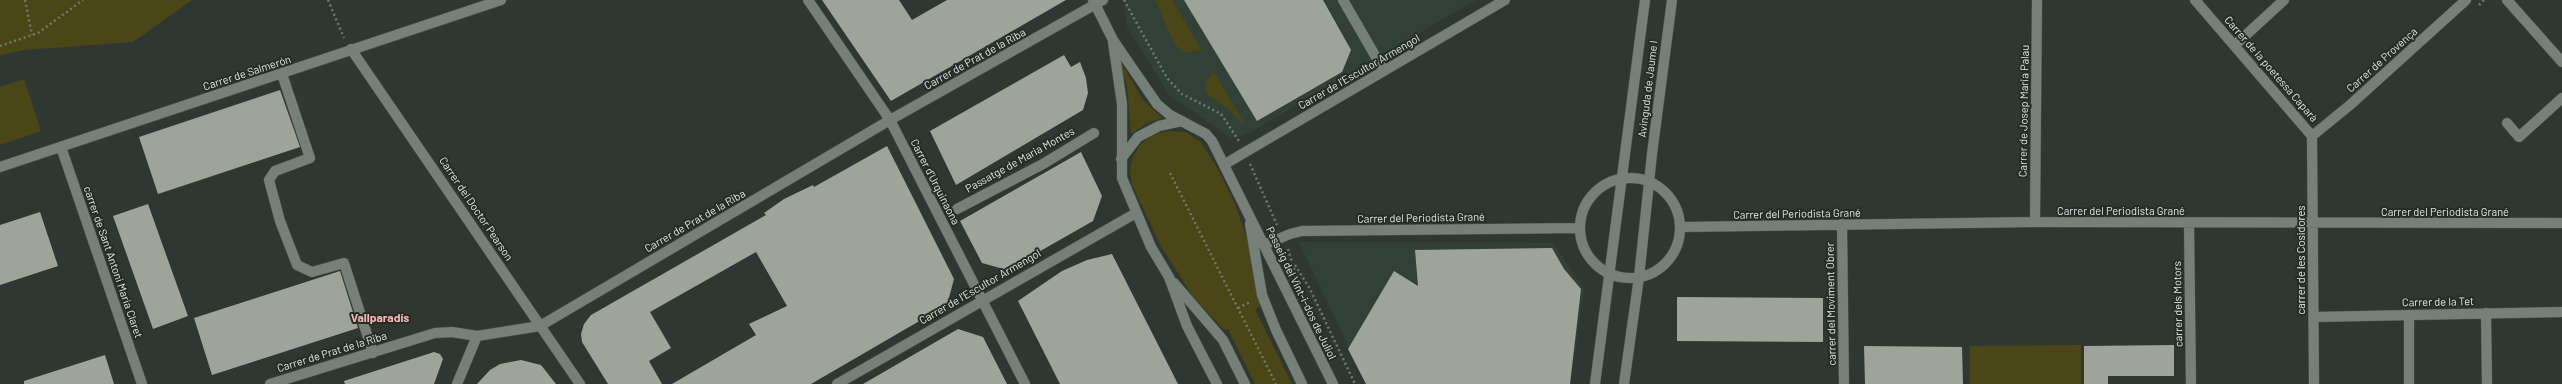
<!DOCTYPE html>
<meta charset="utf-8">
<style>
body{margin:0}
canvas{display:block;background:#2e3731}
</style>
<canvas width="2562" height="384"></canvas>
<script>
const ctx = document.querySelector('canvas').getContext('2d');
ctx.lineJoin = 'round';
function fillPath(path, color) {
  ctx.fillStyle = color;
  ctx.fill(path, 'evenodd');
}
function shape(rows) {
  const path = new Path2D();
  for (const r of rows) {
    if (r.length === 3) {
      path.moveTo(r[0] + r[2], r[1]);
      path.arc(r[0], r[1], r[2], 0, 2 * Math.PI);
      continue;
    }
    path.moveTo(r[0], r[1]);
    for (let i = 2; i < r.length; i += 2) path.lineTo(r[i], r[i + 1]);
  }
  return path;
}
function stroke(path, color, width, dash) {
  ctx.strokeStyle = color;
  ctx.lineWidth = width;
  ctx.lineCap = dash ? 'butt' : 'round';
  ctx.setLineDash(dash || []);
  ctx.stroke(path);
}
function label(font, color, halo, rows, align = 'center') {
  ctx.font = font + ' Barlow,sans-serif';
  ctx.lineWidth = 4;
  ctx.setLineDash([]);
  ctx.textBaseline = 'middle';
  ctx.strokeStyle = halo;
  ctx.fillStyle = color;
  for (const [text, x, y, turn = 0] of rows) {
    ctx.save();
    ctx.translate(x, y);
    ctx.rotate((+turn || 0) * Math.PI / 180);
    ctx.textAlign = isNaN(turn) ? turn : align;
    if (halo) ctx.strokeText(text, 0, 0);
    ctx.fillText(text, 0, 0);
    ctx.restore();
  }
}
fillPath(shape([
 [1124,0,1476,0,1249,133,1232,139,1169,95,1127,27],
 [1299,242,1553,243,1584,289,1570,384,1366,384]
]), '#324138');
fillPath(shape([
 [0,0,192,0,133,42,24,50,0,55],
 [1155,0,1172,0,1202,50,1187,53,1175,45],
 [1117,55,1142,99,1162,118,1147,123,1131,134,1127,86],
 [1214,72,1244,123,1241,122,1228,109,1208,95,1205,88,1206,81],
 [24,79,41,131,0,145,0,87],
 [1166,131,1185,132,1200,141,1216,166,1235,204,1249,245,1261,306,1255,309,1292,384,1255,384,1228,329,1224,330,1194,298,1162,248,1132,185,1130,171,1132,159,1140,145,1152,135],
 [2081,345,2081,384,1970,384,1970,346]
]), '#4b4615');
fillPath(shape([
 [822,0,899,0,912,20,947,0,1066,0,891,101],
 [1184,0,1323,0,1351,50,1342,72,1257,121],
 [1064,55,1071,67,1080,62,1086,78,1088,93,1083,110,956,185,930,131],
 [280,90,300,147,158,194,139,137],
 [887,146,954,279,947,305,811,384,672,384,756,335,749,324,787,306,756,252,650,312,671,348,649,361,662,384,608,384,582,342,581,334,584,324,591,315,766,215,764,213,784,199,813,185,814,187],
 [1081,152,1102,196,1093,221,1007,270,982,263,960,221],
 [148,204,188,316,153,329,113,216],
 [40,212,58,266,0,285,0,225],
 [1552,248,1564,269,1581,289,1570,384,1366,384,1348,349,1394,271,1418,286,1415,250],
 [1112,254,1178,384,1060,384,1018,301,1062,271,1087,260],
 [340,271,358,328,212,375,194,318],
 [1677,297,1823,298,1823,342,1677,341],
 [958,329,983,337,1007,384,863,384],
 [2174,345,2174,376,2108,376,2108,384,2084,384,2084,346],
 [1864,346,1962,347,1963,384,1865,384],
 [434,352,440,354,443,359,434,384,345,384,344,381],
 [105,355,114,384,24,384,24,381],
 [521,360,541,365,556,384,477,384,490,370,500,364]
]), '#9ea49a');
const minor = shape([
 [808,0,890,120,1025,384],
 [1093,0,1113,40,1157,104,1170,115,1206,134,1212,141,1333,384],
 [1343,0,1384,71],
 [2195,0,2312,136],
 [2507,0,2562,62],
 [1113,42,1122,104,1122,178,1151,247,1169,277,1187,326,1217,384],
 [2235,45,2284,0],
 [351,49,580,384],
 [282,74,310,158,275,171,269,180,280,221,297,265,312,272,344,263,373,353],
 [2507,123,2519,137,2562,98],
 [2312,136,2314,384],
 [2312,136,2350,105,2466,0],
 [61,147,142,384],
 [1121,159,1138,137,1159,126,1182,121],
 [1225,164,1505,0],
 [0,167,501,0],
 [1630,228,50],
 [957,209,1043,164,1094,133],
 [2035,222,2037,0],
 [2189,223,2191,384],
 [1250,224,1262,295,1276,330,1302,384],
 [1842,224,1844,384],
 [1681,227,2035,222,2562,223],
 [1264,245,1290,234,1302,231,1580,228],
 [1174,283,1223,340,1245,384],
 [2486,313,2487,384],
 [2409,315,2409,384],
 [2314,317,2562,312],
 [270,384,435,333,452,332,477,336,540,326,890,120,1103,0],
 [457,384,477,336],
 [837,384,1136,213],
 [1595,384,1645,0],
 [1624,384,1639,277,1652,154,1672,0]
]);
stroke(minor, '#4b524e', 11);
stroke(shape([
 [25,0,32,35],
 [328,0,344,38],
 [1124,0,1167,78,1182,94,1221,114,1239,141],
 [2479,5,2484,0],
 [0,46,38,33,83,0],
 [1250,164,1277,225],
 [1170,173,1276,384],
 [1288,249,1297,279],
 [1295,265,1310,289,1355,384],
 [1238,308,1250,302]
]), '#707873', 2.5, [2, 3]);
stroke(minor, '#758079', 10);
label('11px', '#e2e7e4', '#242d27', [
 ["Carrer de Prat de la Riba",975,59,-29],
 ["Carrer de Provença",2382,60,-42],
 ["Carrer de la poetessa Caparà",2271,69,49],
 ["Carrer de l'Escultor Armengol",1359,72,-30],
 ["Carrer de Salmerón",247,73,-18],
 ["Avinguda de Jaume I",1648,89,-83],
 ["Carrer de Josep Maria Palau",2024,111,-89],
 ["Passatge de Maria Montes",1020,160,-29],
 ["Carrer d'Urquinaona",935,182,63],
 ["Carrer del Doctor Pearson",476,209,56],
 ["Carrer del Periodista Grané",2121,211],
 ["Carrer del Periodista Grané",2445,212],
 ["Carrer del Periodista Grané",1797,214,-1],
 ["Carrer del Periodista Grané",1421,218,-1],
 ["Carrer de Prat de la Riba",695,221,-30],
 ["carrer de les Cosidores",2301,260,-90],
 ["carrer de Sant Antoni Maria Claret",113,262,71],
 ["Carrer de l'Escultor Armengol",980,287,-30],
 ["Passeig del Vint-i-dos de Juliol",1301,293,64],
 ["Carrer de la Tet",2438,302,-1],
 ["carrer del Moviment Obrer",1831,304,-91],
 ["carrer dels Motors",2178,304,-91],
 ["Carrer de Prat de la Riba",332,352,-17]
]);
label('bold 12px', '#fab5b6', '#242d27', [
 ["Vallparadís",380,318]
]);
</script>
